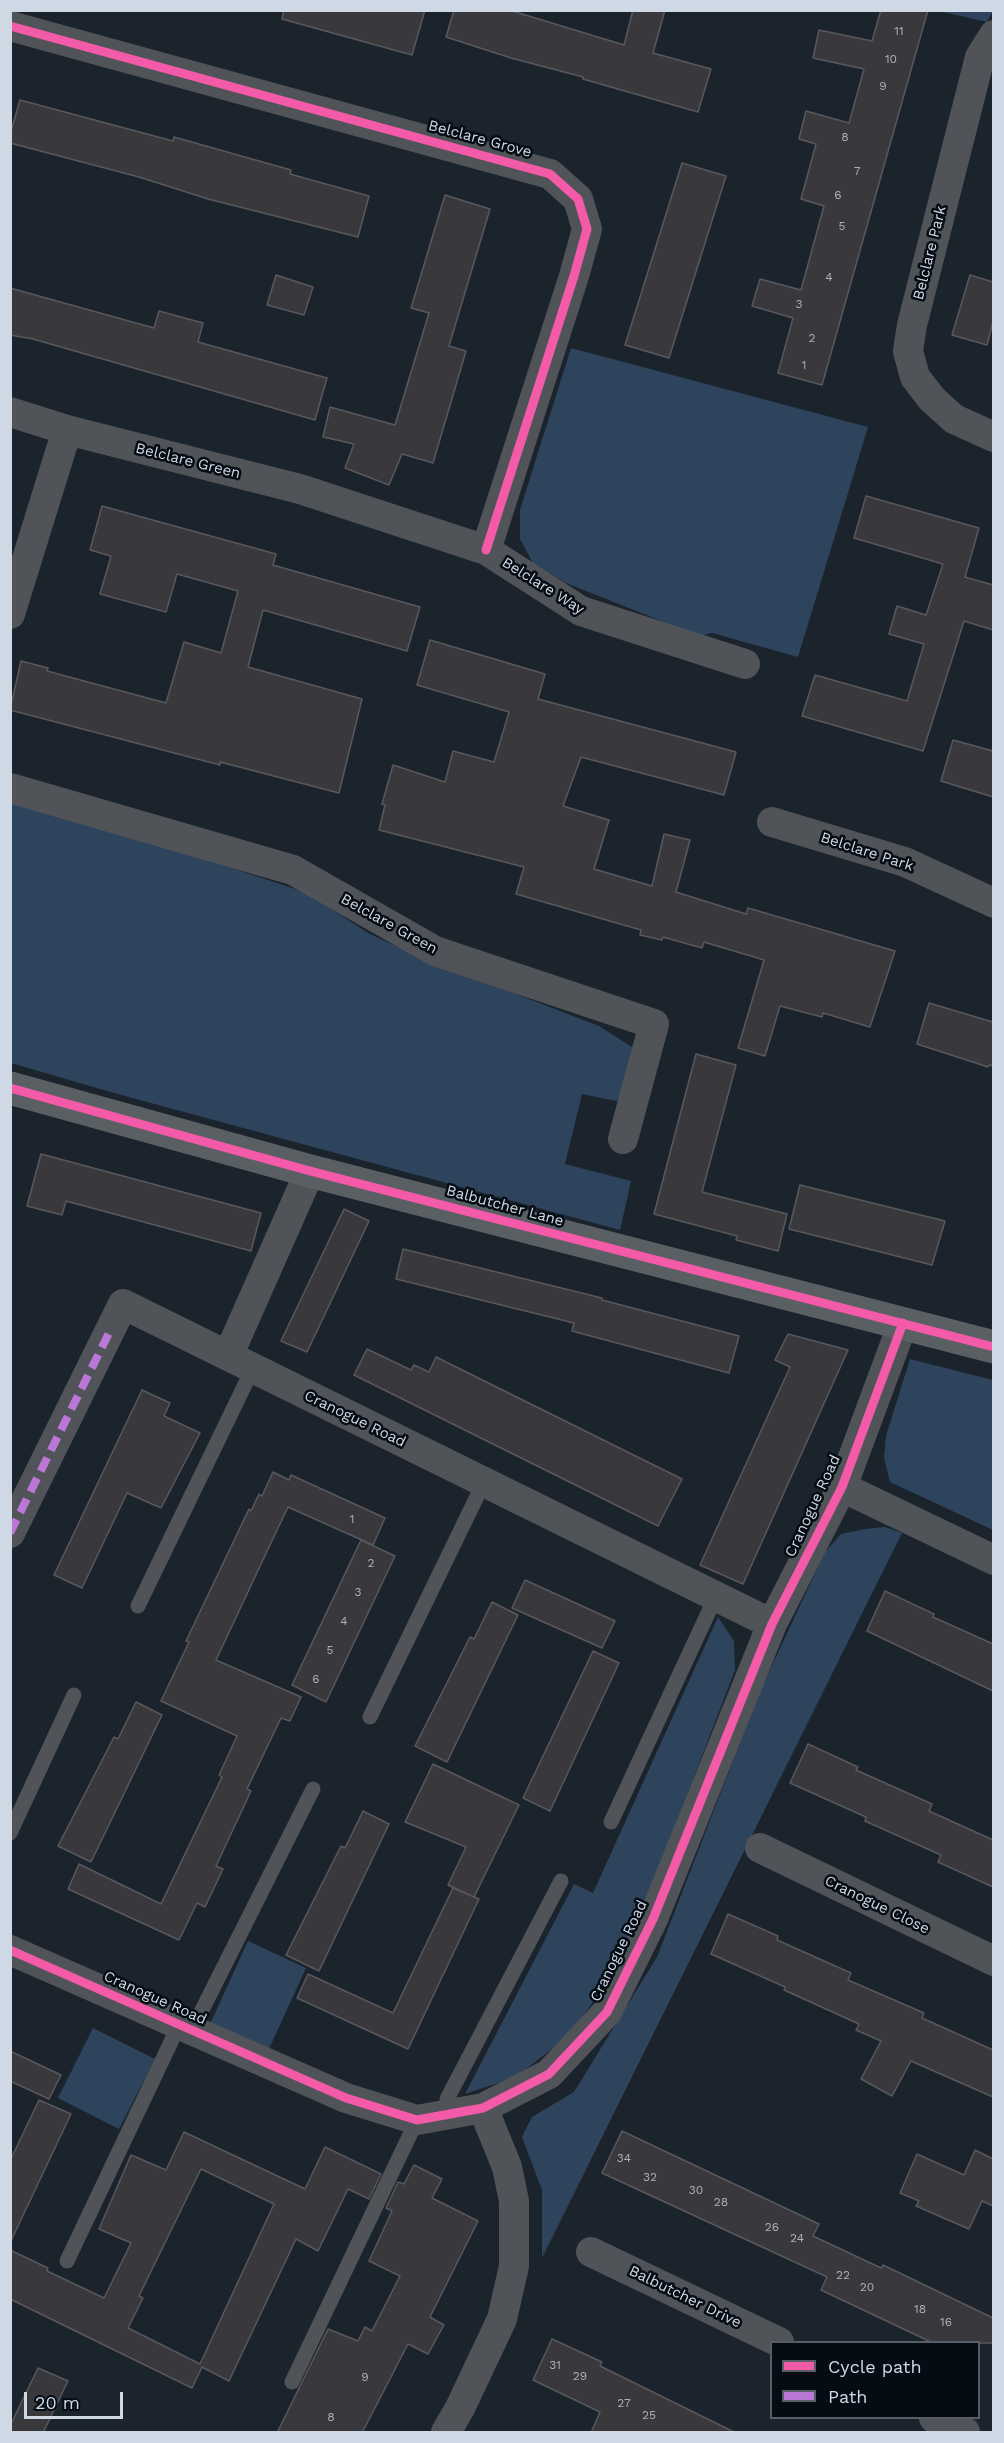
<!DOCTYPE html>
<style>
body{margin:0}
#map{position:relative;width:1004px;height:2443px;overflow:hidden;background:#1b242d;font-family:"Work Sans",sans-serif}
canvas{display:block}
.frame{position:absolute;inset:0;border:12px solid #cfd9e5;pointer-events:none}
.legend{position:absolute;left:770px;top:2341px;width:210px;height:78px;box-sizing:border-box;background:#060c14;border:2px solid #565e68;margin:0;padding:8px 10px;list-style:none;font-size:18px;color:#cfd9e5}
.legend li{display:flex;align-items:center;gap:12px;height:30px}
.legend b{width:30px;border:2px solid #565e68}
.scale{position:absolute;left:24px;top:2392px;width:99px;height:27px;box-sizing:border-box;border:3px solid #cfd9e5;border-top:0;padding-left:8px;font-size:18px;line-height:21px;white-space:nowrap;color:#cfd9e5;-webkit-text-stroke:4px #060c14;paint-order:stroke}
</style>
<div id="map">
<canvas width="1004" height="2443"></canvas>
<div class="frame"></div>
<ul class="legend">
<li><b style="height:8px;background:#f35aa7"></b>Cycle path</li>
<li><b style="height:8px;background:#ba77d6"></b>Path</li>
</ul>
<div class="scale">20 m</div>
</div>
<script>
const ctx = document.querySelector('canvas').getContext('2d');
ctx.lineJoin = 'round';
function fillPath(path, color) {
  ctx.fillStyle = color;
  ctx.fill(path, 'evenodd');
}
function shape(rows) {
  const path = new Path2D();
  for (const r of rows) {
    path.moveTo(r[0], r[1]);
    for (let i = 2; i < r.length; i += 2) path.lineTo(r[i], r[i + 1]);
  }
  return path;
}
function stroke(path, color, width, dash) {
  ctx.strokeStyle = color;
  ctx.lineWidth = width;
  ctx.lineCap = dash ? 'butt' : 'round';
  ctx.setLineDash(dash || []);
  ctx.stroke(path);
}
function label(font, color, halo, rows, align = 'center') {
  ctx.font = font + ' "Work Sans",sans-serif';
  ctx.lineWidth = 5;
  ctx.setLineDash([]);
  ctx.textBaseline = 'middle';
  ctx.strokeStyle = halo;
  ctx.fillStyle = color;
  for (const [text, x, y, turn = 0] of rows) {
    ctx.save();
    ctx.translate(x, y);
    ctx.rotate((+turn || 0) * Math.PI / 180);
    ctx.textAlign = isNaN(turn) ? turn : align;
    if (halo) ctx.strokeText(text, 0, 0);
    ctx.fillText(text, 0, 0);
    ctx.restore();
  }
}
fillPath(shape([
 [939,11,993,11,987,22],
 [571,348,868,427,798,657,712,633,699,636,566,583,533,563,520,539,520,510],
 [10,803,139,837,307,893,368,933,420,957,599,1026,632,1047,621,1102,582,1094,565,1164,631,1181,620,1230,114,1093,11,1063],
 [910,1359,993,1380,993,1530,890,1482,884,1458,886,1436],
 [885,1527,902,1533,542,2258,542,2190,522,2137,532,2117,574,2092,657,1957,761,1689,825,1552,841,1534,865,1529],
 [718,1617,734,1641,735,1670,639,1920,605,1984,572,2033,516,2077,465,2094,574,1884,593,1893],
 [248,1941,306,1968,268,2051,210,2024],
 [93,2028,155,2059,119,2129,58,2098]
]), '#2e445c');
const building = shape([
 [284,10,425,10,412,55,282,19,284,10],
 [454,10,509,10,624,45,633,10,665,10,653,53,711,69,698,112,583,79,583,77,511,58,446,37,454,10],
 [881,10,928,10,822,385,778,373,793,318,752,306,760,279,801,290,824,206,801,199,816,144,799,139,806,111,849,123,864,69,813,58,819,30,872,41,881,10],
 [20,100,173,141,174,137,291,170,290,174,369,196,358,237,208,199,139,177,10,143,10,135,20,100],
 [682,163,726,176,669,358,625,345,682,163],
 [445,195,490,209,449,346,466,351,433,463,402,454,389,485,345,468,354,444,323,437,330,407,395,425,429,313,411,308,445,195],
 [276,275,313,287,304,315,267,305,276,275],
 [970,275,993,282,993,322,987,345,952,335,970,275],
 [10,288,154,328,159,311,203,323,198,342,327,378,315,420,33,339,10,335,10,288],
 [866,496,979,528,965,577,993,585,993,630,964,621,923,751,802,716,815,675,907,701,924,644,889,634,897,606,926,615,943,564,854,538,866,496],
 [102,506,276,554,273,565,420,607,407,651,263,610,248,667,362,699,339,793,220,762,220,765,10,710,21,661,48,668,47,671,166,703,184,642,221,653,238,591,177,574,166,612,100,594,111,556,90,550,102,506],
 [430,640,545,674,538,699,736,752,724,795,581,757,563,806,609,820,594,869,652,886,664,834,690,840,676,892,746,914,748,908,895,951,870,1027,823,1013,822,1017,780,1006,765,1056,738,1048,764,960,704,942,702,948,663,937,662,940,640,935,641,930,516,894,524,867,379,830,385,805,382,804,393,765,445,782,453,751,494,762,509,712,417,685,430,640],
 [953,740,993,751,993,797,941,781,953,740],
 [929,1003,993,1022,993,1066,989,1065,988,1067,917,1044,929,1003],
 [696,1054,736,1065,702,1192,787,1214,778,1251,736,1240,737,1236,654,1214,696,1054],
 [41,1154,261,1213,251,1251,66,1201,62,1215,27,1206,41,1154],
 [800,1185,945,1221,932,1265,789,1229,800,1185],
 [344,1209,369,1221,307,1352,281,1341,344,1209],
 [403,1249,602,1298,602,1300,739,1336,729,1373,572,1331,574,1323,396,1279,403,1249],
 [788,1334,848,1350,743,1584,700,1565,790,1367,775,1360,788,1334],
 [367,1349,411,1370,414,1365,429,1372,436,1357,682,1479,658,1526,354,1375,367,1349],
 [142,1390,170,1403,164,1416,200,1433,161,1508,127,1493,82,1588,54,1575,142,1390],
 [273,1472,289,1480,291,1475,385,1518,373,1545,288,1507,270,1545,216,1660,301,1697,290,1721,281,1718,247,1789,251,1791,216,1866,223,1869,205,1907,197,1903,179,1940,68,1889,79,1864,161,1904,222,1777,219,1775,237,1736,161,1701,189,1642,186,1641,249,1509,251,1511,259,1494,262,1496,273,1472],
 [361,1540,395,1556,326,1702,292,1685,361,1540],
 [525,1580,615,1621,602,1648,512,1608,525,1580],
 [885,1591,934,1614,933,1617,993,1644,993,1691,867,1631,885,1591],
 [492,1602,518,1615,447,1762,415,1746,470,1637,474,1639,492,1602],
 [593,1651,619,1663,550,1811,523,1798,593,1651],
 [136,1702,162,1715,91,1862,58,1846,114,1737,118,1739,136,1702],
 [808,1744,858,1767,856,1770,932,1804,929,1811,993,1840,993,1887,938,1862,941,1855,865,1821,866,1817,790,1783,808,1744],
 [433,1764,519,1805,474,1897,448,1885,466,1847,405,1822,433,1764],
 [363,1811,389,1824,319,1971,286,1955,341,1846,345,1848,363,1811],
 [453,1888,479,1899,408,2049,297,1998,308,1974,393,2013,453,1888],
 [728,1914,778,1936,777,1940,851,1973,848,1980,924,2013,922,2018,993,2050,993,2097,911,2061,892,2096,861,2079,881,2041,856,2030,859,2024,784,1990,785,1987,711,1954,728,1914],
 [10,2051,61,2075,49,2099,10,2081,10,2051],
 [39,2100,71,2114,10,2243,10,2161,39,2100],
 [622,2131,819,2224,813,2236,881,2268,883,2265,993,2318,993,2343,933,2343,821,2290,827,2277,602,2173,622,2131],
 [184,2132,305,2189,325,2147,381,2174,369,2199,348,2189,318,2251,296,2239,229,2381,202,2367,192,2388,10,2299,10,2250,48,2268,47,2271,104,2298,131,2243,99,2229,131,2155,166,2170,184,2132],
 [201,2169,274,2204,200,2364,128,2328,143,2298,139,2296,201,2169],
 [975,2150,993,2159,993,2206,982,2201,969,2229,916,2206,919,2201,900,2193,917,2154,964,2175,975,2150],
 [414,2165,442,2179,432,2198,478,2221,430,2317,444,2325,428,2354,408,2344,362,2433,277,2433,328,2329,358,2341,365,2327,372,2331,400,2276,369,2261,392,2211,386,2208,398,2182,404,2184,414,2165],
 [552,2339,602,2362,600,2366,736,2433,591,2433,600,2412,533,2380,552,2339],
 [38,2368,68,2381,43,2433,10,2433,10,2426,38,2368]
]);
fillPath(building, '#39383c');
stroke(building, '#5a585c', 1.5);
stroke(shape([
 [138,1606,253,1368],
 [370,1717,484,1482],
 [611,1822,716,1596],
 [10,1833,74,1695],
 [192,2030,313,1789],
 [451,2114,447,2099,561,1881],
 [67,2261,179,2025],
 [292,2382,417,2120]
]), '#505458', 15);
stroke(shape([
 [10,26,550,174,578,199,587,229,574,276,486,550],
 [994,35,980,57,912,325,908,351,915,377,932,399,954,419,994,437],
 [10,412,67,430,300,489,486,550,581,611,745,664],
 [10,614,67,430],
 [10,788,293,870,435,951,654,1024,623,1139],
 [772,822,905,862,994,903],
 [228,1356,310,1171],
 [842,1487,994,1560],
 [10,1533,123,1304,772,1624],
 [760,1848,994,1961],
 [10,1950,346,2098,417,2120,483,2108,549,2074,607,2012,653,1919,772,1624,842,1487,903,1323],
 [591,2252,779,2342],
 [934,2418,965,2432],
 [446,2432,460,2408,502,2319,514,2266,514,2201,507,2167,483,2108]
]), '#505458', 30);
stroke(shape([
 [10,1088,310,1171,994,1347]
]), '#5a5f63', 33);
stroke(shape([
 [10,1533,112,1327]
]), '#ba77d6', 8, [15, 8]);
stroke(shape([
 [10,26,550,174,578,199,587,229,574,276,486,550],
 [10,1088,310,1171,994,1347],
 [10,1950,346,2098,417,2120,483,2108,549,2074,607,2012,653,1919,772,1624,842,1487,903,1323]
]), '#f35aa7', 9);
label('12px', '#aab1bb', null, [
 ["11",899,31],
 ["10",891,59],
 ["9",883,86],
 ["8",845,137],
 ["7",857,171],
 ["6",838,195],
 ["5",842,226],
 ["4",829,277],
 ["3",799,304],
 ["2",812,338],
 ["1",804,365],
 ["1",352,1519],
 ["2",371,1563],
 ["3",358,1592],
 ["4",344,1621],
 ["5",330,1650],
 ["6",316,1679],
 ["34",624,2158],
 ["32",650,2177],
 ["30",696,2190],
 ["28",721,2202],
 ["26",772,2227],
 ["24",797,2238],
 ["22",843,2275],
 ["20",867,2287],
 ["18",920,2309],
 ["16",946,2322],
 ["31",555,2365],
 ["29",580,2376],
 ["9",365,2377],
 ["27",624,2403],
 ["25",649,2415],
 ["8",331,2417]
]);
label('15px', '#cfd9e5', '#060c14', [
 ["Belclare Grove",480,139,15],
 ["Belclare Park",930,253,-76],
 ["Belclare Green",188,461,14],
 ["Belclare Way",543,586,32],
 ["Belclare Park",867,852,18],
 ["Belclare Green",389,924,29],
 ["Balbutcher Lane",505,1206,15],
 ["Cranogue Road",355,1419,26],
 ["Cranogue Road",813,1506,-65],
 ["Cranogue Close",877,1905,26],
 ["Cranogue Road",619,1951,-64],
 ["Cranogue Road",155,1998,24],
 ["Balbutcher Drive",685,2297,26]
]);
</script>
